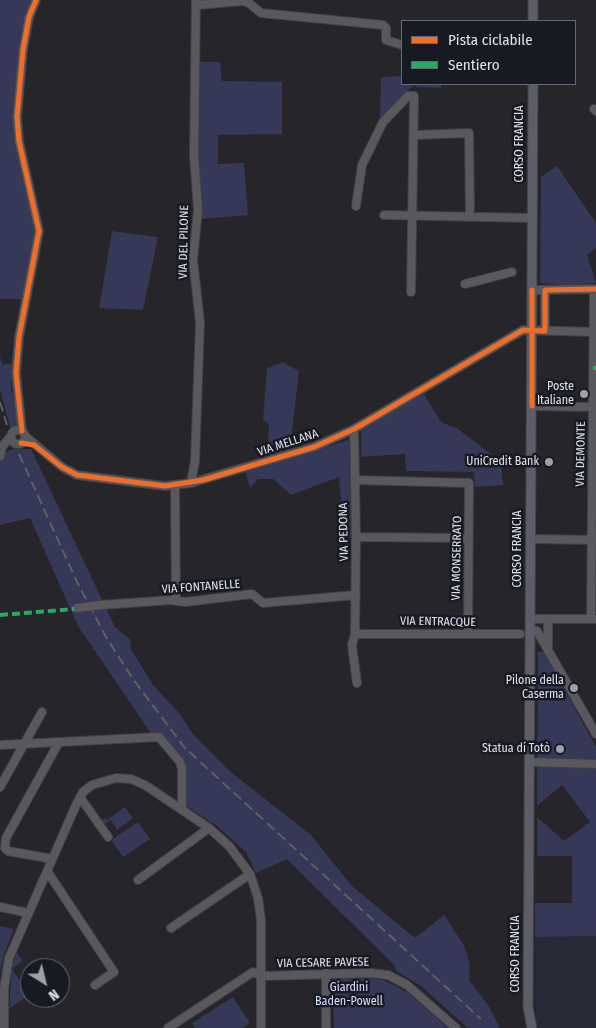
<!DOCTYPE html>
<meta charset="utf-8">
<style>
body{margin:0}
#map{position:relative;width:596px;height:1028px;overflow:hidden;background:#25252a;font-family:"Fira Sans Condensed",sans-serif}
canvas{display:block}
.legend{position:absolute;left:401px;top:20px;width:175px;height:65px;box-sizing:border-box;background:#181a23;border:1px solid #686a72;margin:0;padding:6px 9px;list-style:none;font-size:15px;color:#e0e1e8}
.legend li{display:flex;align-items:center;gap:10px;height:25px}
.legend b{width:25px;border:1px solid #686a72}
.north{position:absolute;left:20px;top:958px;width:50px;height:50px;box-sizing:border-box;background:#181a23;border:1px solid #686a72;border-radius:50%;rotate:144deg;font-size:14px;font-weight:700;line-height:20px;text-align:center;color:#e0e1e8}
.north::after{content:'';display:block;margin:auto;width:18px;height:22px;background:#9f9fa6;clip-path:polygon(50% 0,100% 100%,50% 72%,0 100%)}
</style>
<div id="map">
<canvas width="596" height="1028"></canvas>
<ul class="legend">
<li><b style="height:6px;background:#ee6e29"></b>Pista ciclabile</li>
<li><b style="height:6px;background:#26ab63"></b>Sentiero</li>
</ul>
<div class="north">N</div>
</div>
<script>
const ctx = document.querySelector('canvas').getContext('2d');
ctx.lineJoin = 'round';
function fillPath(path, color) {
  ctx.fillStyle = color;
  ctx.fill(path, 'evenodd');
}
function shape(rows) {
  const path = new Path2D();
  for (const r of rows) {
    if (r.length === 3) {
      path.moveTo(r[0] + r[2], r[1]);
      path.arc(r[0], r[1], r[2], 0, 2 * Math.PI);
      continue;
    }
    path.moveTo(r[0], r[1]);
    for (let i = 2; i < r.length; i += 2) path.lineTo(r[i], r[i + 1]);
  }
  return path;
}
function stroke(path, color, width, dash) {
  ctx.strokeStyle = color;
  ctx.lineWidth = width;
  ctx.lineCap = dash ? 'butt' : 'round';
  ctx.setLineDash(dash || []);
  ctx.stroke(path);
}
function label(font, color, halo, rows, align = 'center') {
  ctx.font = font + ' "Fira Sans Condensed",sans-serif';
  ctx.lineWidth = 5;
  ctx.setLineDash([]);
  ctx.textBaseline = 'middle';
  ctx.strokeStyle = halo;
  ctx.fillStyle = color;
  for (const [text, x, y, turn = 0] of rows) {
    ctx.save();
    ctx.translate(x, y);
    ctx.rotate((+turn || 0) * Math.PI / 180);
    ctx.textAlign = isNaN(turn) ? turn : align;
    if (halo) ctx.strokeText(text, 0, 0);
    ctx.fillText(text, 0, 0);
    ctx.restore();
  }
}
fillPath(shape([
 [596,936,596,1028,539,1028,536,1024,535,937]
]), '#272937');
fillPath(shape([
 [0,0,33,0,20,37,13,113,17,147,35,231,23,299,0,299],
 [198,62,220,62,222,81,282,82,282,134,218,135,218,164,244,163,248,215,201,219,195,140],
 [402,76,402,84,441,84,441,88,417,87,414,85,380,118,381,77],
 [557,166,596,223,596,248,587,255,596,283,565,285,540,283,541,177],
 [112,231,158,237,143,310,99,308],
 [0,357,3,365,13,363,11,388,18,413,16,426,11,430,0,390],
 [283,362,299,371,290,449,267,456,269,424,263,420,267,368],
 [423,393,441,422,458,429,501,462,503,485,475,487,474,472,406,471,405,454,361,457,361,429],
 [0,440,5,453,13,449,31,449,115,627,130,639,131,649,153,685,180,714,193,734,232,773,311,835,352,886,415,938,444,915,464,945,470,964,469,980,488,1005,500,1028,468,1028,421,986,396,971,394,965,287,859,256,873,246,852,217,826,185,805,175,760,152,735,78,626,30,518,0,525],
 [349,440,351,538,344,537,339,477,291,495,273,479,258,479,250,488,245,471],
 [538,652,544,652,596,747,596,936,535,937,535,903,572,903,572,856,537,856,537,817,564,841,590,822,562,785,537,806],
 [125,807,133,818,117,830,111,820,103,825,100,821,105,818,107,820],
 [138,822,150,839,123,857,112,842,113,839],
 [0,926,14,929,4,954,0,972],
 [16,952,23,961,12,969,27,990,30,989,30,994,9,1009,12,968],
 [369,978,383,980,407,992,448,1028,334,1028,332,979],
 [233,997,250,1023,243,1028,195,1028,192,1023]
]), '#353857');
const minor = shape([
 [197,5,243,1,249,3,261,13,383,25,386,28,386,40,402,45],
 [594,109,596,111],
 [415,135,469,133,470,216],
 [356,206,362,165,383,122,408,96,414,96,411,292],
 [384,215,532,218],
 [465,284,512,272],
 [532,290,596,289],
 [545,331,545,290],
 [532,406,593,407],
 [354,429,356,537,355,634,352,645,357,683],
 [18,437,7],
 [22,431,16,373,19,337,39,231,19,141,17,117,23,50,29,17,36,0],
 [25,436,62,467,77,475,165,486,191,483,314,447,354,429,523,330,594,332],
 [0,456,2,447,11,436],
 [355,480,469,483,468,634],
 [191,483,195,461,200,323,193,259,198,210,194,155,196,0],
 [175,486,176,601],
 [356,537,468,538],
 [531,539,596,540],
 [101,605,172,600,185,602,252,594,263,603,356,595],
 [591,618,594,290],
 [530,619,596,619],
 [548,619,548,647],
 [530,630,537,631,596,734],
 [355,634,520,634],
 [0,745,159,737,180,762,182,769,182,810],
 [529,762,596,764],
 [0,787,42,712],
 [80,797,108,837],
 [52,859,8,851,5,848,6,838,59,742],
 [47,871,114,972,95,985],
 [138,880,209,828],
 [0,907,28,913],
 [171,928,250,874],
 [326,973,326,1028],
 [4,1028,4,989,9,958,76,805,83,792,92,785,116,778,131,779,145,785,209,828,229,846,250,874,258,898,261,920,261,1028],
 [168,1028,253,972,262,976,371,973,388,975,407,985,456,1028]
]);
const major = shape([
 [533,21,533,0],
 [532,1028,528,1007,533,84]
]);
stroke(minor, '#404146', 10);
stroke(major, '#404146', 11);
stroke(minor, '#59595d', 8);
stroke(major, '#5c5d66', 9);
stroke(shape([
 [0,402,7,425],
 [19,454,77,582,106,637,133,679,185,748,481,1019]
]), '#5f6063', 2, [10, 5]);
const minorBridge = shape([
 [77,608,101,605]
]);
stroke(minorBridge, '#404146', 10, []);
stroke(minorBridge, '#59595d', 8);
stroke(shape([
 [593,368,596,368],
 [0,615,74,609]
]), '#26ab63', 4, [8, 4]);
stroke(shape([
 [532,406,532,290],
 [22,431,16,373,19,337,39,231,19,141,17,117,23,50,29,17,36,0],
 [21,443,34,445,62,467,77,475,165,486,203,480,314,447,354,429,523,330,545,331,545,290,596,289]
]), '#ee6e29', 5);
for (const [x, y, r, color] of [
 [584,394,5,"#9f9fa6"],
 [549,462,5,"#9f9fa6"],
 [574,688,5,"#9f9fa6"],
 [560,749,5,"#9f9fa6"]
]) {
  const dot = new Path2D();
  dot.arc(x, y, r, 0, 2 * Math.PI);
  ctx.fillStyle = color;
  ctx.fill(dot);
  stroke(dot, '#181a23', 2);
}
label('12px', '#e0e1e8', '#181a23', [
 ["CORSO FRANCIA",520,144,-90],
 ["VIA DEL PILONE",184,242,-89],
 ["VIA MELLANA",288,443,-18],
 ["VIA DEMONTE",581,454,-89],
 ["VIA PEDONA",344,532,-91],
 ["CORSO FRANCIA",518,549,-90],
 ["VIA MONSERRATO",457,558,-89],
 ["VIA FONTANELLE",201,587,-4],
 ["VIA ENTRACQUE",438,622,1],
 ["CORSO FRANCIA",516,954,-90],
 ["VIA CESARE PAVESE",323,963,-1]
]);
label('12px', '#e0e1e8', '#181a23', [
 ["Poste",574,387],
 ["Italiane",574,401],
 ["UniCredit Bank",539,462],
 ["Pilone della",564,681],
 ["Caserma",564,695],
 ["Statua di Totò",550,749]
], 'right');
label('12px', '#d8defd', '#181a23', [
 ["Giardini",349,988],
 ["Baden-Powell",349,1002]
]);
</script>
